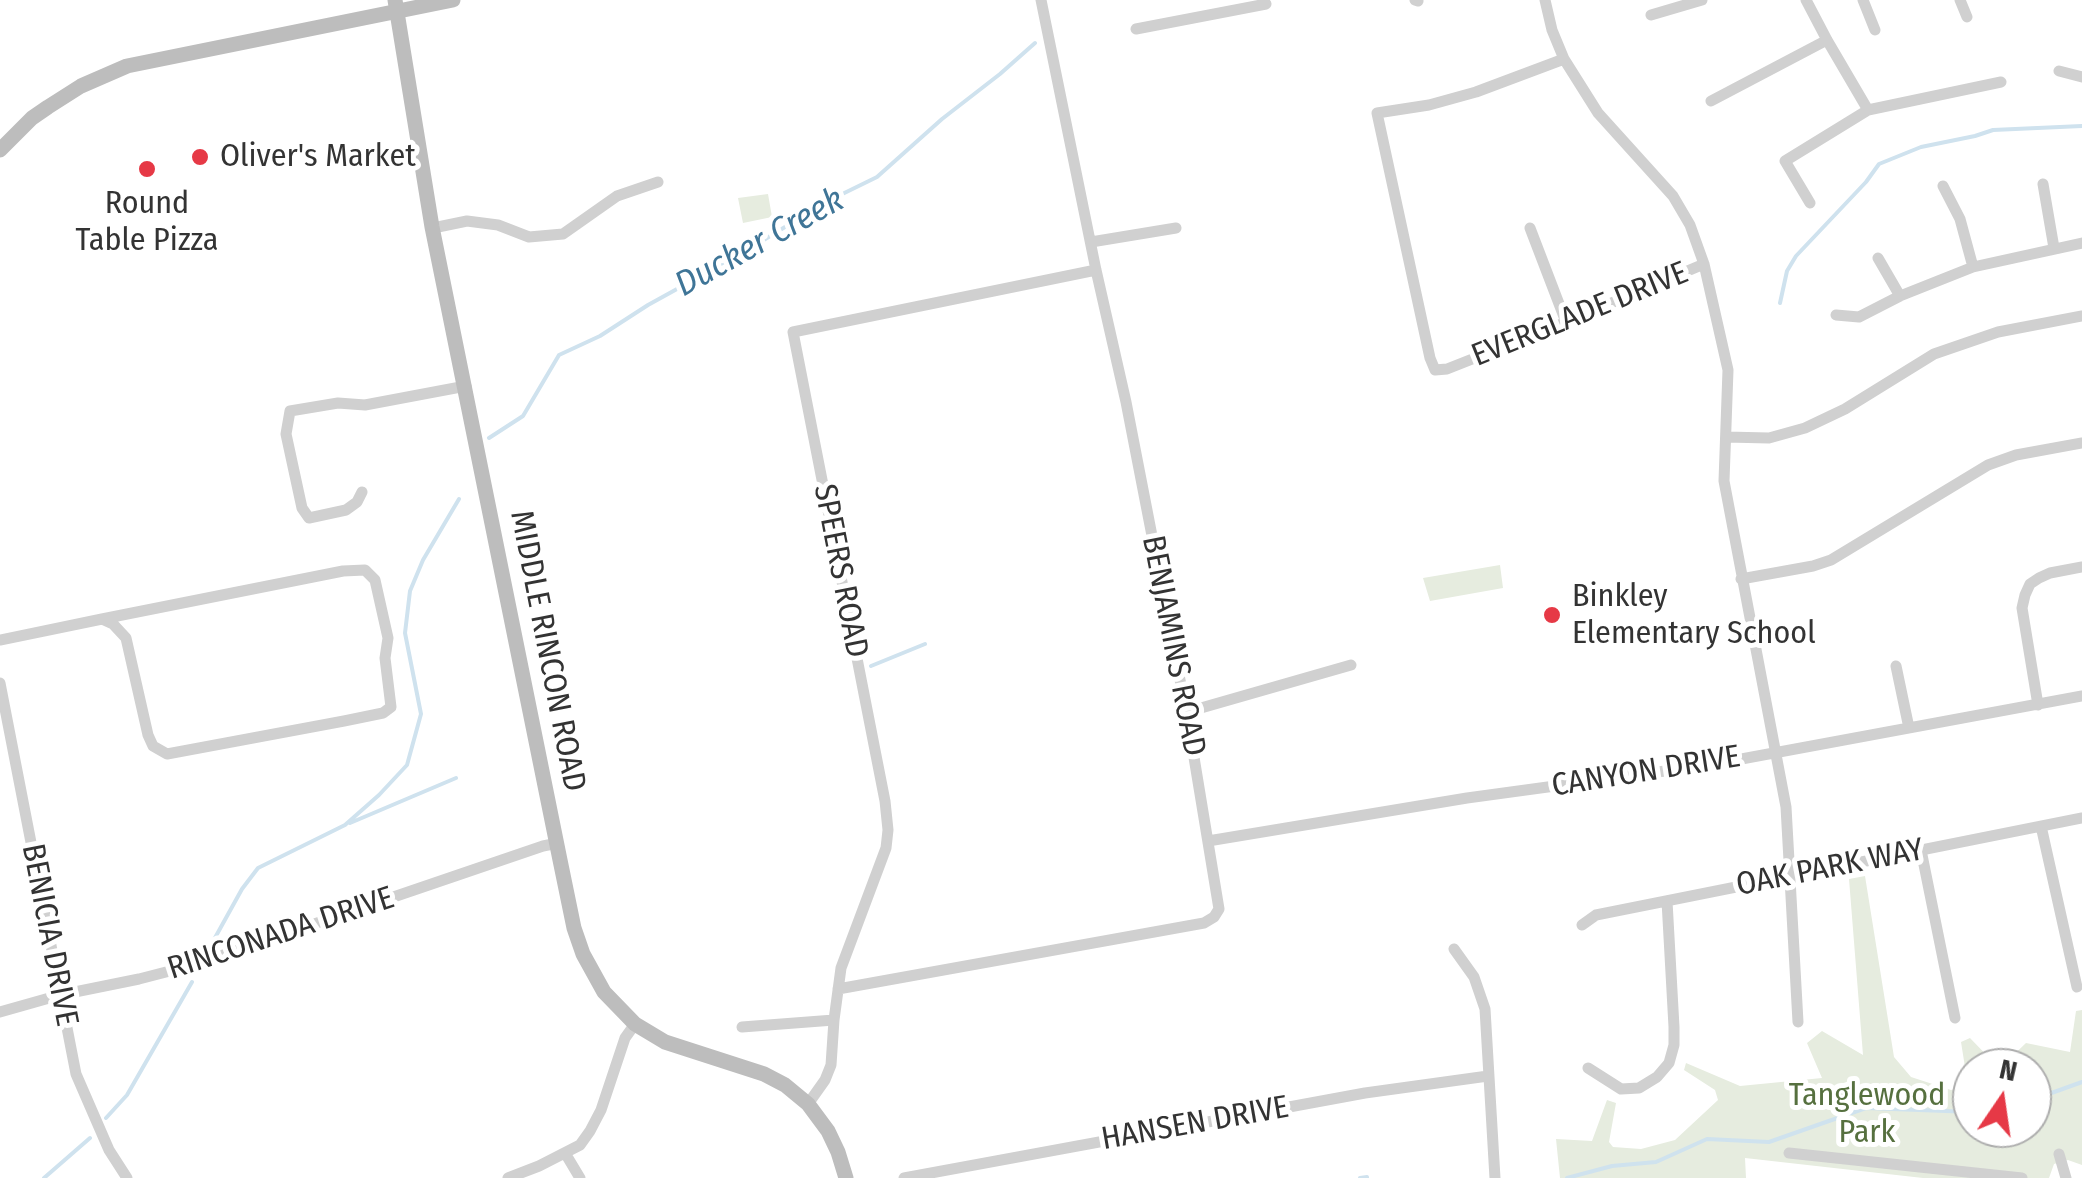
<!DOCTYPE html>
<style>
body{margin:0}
#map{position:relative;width:2082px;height:1178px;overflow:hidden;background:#fff;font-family:"Fira Sans Condensed",sans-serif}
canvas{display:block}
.north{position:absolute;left:1952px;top:1048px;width:100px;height:100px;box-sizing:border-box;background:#fff;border:2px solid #adadad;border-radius:50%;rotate:13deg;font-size:28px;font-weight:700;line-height:40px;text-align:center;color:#333}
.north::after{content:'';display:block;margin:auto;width:35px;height:45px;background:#e63946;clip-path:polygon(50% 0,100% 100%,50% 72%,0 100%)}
</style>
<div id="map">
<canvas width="2082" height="1178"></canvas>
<div class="north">N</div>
</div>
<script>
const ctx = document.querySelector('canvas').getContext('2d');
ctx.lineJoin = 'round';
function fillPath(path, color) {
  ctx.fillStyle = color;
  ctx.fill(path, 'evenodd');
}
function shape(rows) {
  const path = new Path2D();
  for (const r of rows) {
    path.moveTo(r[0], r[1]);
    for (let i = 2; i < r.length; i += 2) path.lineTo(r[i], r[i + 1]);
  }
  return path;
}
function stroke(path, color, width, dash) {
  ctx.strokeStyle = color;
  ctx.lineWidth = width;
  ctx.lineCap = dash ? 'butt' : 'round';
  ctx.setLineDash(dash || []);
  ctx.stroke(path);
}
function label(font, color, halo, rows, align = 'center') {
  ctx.font = font + ' "Fira Sans Condensed",sans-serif';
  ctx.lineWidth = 10;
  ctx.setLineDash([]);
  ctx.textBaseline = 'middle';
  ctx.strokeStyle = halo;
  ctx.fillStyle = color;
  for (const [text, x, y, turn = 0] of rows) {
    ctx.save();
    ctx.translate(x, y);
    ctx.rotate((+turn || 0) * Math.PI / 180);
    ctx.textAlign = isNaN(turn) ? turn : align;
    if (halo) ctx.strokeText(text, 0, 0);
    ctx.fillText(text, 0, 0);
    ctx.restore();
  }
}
fillPath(shape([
 [768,194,772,217,743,223,738,198],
 [1500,565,1503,588,1430,601,1423,578],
 [1865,876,1894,1057,1911,1077,1951,1090,1968,1086,1961,1042,1970,1038,1999,1068,1972,1068,1972,1128,2032,1128,2032,1068,2000,1068,2026,1043,2070,1052,2076,1011,2082,1010,2082,1165,2068,1160,2054,1164,2049,1178,1923,1178,1745,1158,1746,1178,1560,1178,1556,1139,1592,1141,1607,1100,1616,1103,1609,1142,1613,1147,1641,1149,1675,1140,1718,1100,1715,1090,1684,1070,1686,1063,1740,1086,1822,1078,1807,1043,1822,1031,1863,1055,1849,879]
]), '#e6ecdf');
stroke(shape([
 [1780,303,1787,271,1796,256,1866,182,1879,164,1921,147,1975,136,1993,130,2082,126],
 [489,438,523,416,559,355,600,336,648,305,744,252,826,202,877,177,942,119,1000,74,1035,43],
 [871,666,925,644],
 [350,823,456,778],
 [211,945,242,889,258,868,345,825,379,795,407,765,421,714,405,633,410,591,423,560,459,499],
 [2032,1100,2082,1082],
 [106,1118,127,1095,192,982],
 [44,1178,90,1138],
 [1360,1178,1367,1177],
 [1567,1178,1612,1166,1656,1162,1707,1139,1769,1142,1866,1108,1972,1112]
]), '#cfe2ee', 4);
stroke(shape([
 [1415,0,1418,1],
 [1545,0,1552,30,1564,59,1598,113,1673,196,1690,225,1704,264,1728,370,1724,481,1786,807,1798,1022],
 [1806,0,1827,40,1868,110],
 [1863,0,1875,30],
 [1960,0,1967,17],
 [1651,15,1702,0],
 [1136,29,1266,4],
 [1564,59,1476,92,1429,105,1377,113,1430,358,1435,370,1447,369,1566,322,1704,264],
 [2059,71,2082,77],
 [1711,101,1827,40],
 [2043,184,2054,248],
 [1943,186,1960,219,1973,267],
 [1810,203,1785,161,1868,110,2001,82],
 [433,228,467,221,498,225,529,237,563,234,617,196,658,182],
 [1530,228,1566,322],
 [1091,242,1176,228],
 [1878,258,1900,296],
 [1836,315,1859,317,1900,296,1973,267,2082,243],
 [1726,437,1769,438,1805,428,1845,409,1934,354,1998,332,2082,316],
 [362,492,357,502,346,510,309,518,302,508,286,434,290,411,338,403,365,405,466,386],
 [1741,579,1813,566,1831,560,1988,465,2016,455,2082,443],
 [0,640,102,619,113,624,126,638,148,735,153,746,167,754,344,721,383,713,391,707,385,658,388,638,375,580,365,570,343,571,102,619],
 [1896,666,1909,728],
 [0,683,76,1074,109,1150,127,1178],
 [2038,705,2022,608,2025,595,2030,584,2039,578,2050,573,2082,567],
 [1187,712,1351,665],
 [2041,826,2077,987],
 [1208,841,1467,798,1709,765,2082,696],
 [1921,850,1955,1018],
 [1582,925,1596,915,2082,818],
 [1454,949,1474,977,1485,1009,1495,1178],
 [838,989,1204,923,1214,917,1219,909,1188,721,1126,402,1096,270,1041,0],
 [0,1012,60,995,139,979,197,964,543,846,558,843],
 [742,1027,834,1020],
 [1588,1068,1621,1089,1639,1088,1657,1077,1669,1063,1674,1045,1674,1027,1667,901],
 [808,1104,825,1080,831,1065,834,1020,841,968,886,848,888,830,885,801,793,332,1096,270],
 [565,1153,580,1178],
 [1789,1153,2022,1178],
 [2059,1154,2066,1178],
 [508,1178,539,1166,580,1145,590,1131,601,1110,625,1038,635,1024],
 [904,1178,1365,1093,1488,1076]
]), '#d0d0d0', 11);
stroke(shape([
 [395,0,432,227,560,860,574,928,583,954,604,992,635,1024,665,1042,764,1074,785,1085,808,1104,828,1131,838,1152,846,1178],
 [0,150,32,118,48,107,81,86,127,66,453,0]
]), '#bdbdbd', 15);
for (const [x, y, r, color] of [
 [200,157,10,"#e63946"],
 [147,169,10,"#e63946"],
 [1552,615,10,"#e63946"]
]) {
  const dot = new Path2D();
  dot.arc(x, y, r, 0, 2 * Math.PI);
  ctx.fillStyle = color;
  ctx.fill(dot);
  stroke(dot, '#fff', 4);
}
label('32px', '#333', '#fff', [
 ["Oliver's Market",220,157],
 ["Round",147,204,"center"],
 ["Table Pizza",147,241,"center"],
 ["Binkley",1572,597],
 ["Elementary School",1572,634]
], 'left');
label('32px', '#333', '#fff', [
 ["EVERGLADE DRIVE",1580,315,-22],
 ["SPEERS ROAD",840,571,79],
 ["BENJAMINS ROAD",1173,646,79],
 ["MIDDLE RINCON ROAD",547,651,79],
 ["CANYON DRIVE",1646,772,-9],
 ["OAK PARK WAY",1830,868,-11],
 ["RINCONADA DRIVE",281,934,-18],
 ["BENICIA DRIVE",49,935,79],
 ["HANSEN DRIVE",1195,1124,-10]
]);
label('32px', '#56703f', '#fff', [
 ["Tanglewood",1867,1096],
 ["Park",1867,1133]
]);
label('italic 35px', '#3f7597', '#fff', [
 ["Ducker Creek",760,243,-29]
]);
</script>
